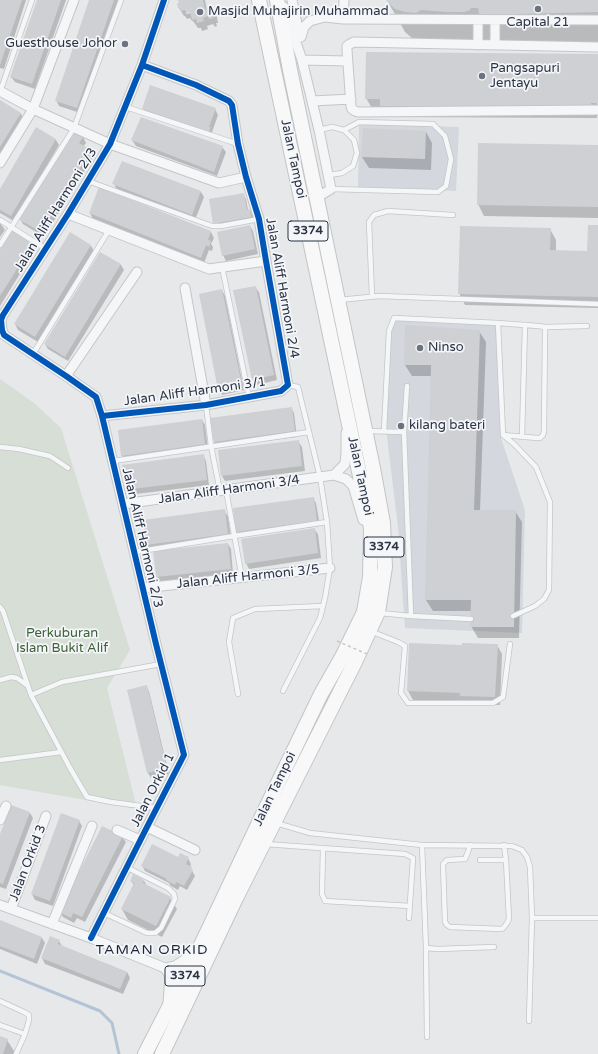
<!DOCTYPE html>
<style>
body{margin:0}
canvas{display:block;background:#e6e8ea}
</style>
<canvas width="598" height="1054"></canvas>
<script>
const ctx = document.querySelector('canvas').getContext('2d');
ctx.lineJoin = 'round';
function fillPath(path, color) {
  ctx.fillStyle = color;
  ctx.fill(path, 'evenodd');
}
function shape(rows) {
  const path = new Path2D();
  for (const r of rows) {
    path.moveTo(r[0], r[1]);
    for (let i = 2; i < r.length; i += 2) path.lineTo(r[i], r[i + 1]);
  }
  return path;
}
function stroke(path, color, width, dash) {
  ctx.strokeStyle = color;
  ctx.lineWidth = width;
  ctx.lineCap = dash ? 'butt' : 'round';
  ctx.setLineDash(dash || []);
  ctx.stroke(path);
}
function label(font, color, halo, rows, align = 'center') {
  ctx.font = font + ' "Varela Round",sans-serif';
  ctx.lineWidth = 3.5;
  ctx.setLineDash([]);
  ctx.textBaseline = 'middle';
  ctx.strokeStyle = halo;
  ctx.fillStyle = color;
  for (const [text, x, y, turn = 0] of rows) {
    ctx.save();
    ctx.translate(x, y);
    ctx.rotate((+turn || 0) * Math.PI / 180);
    ctx.textAlign = isNaN(turn) ? turn : align;
    if (halo) ctx.strokeText(text, 0, 0);
    ctx.fillText(text, 0, 0);
    ctx.restore();
  }
}
fillPath(shape([
 [359,124,459,127,456,191,424,189,358,188],
 [395,320,496,325,501,438,525,510,522,633,405,628,398,527,386,429,391,331]
]), '#d4d7dd');
fillPath(shape([
 [0,379,34,403,61,428,130,650,107,688,137,809,0,785]
]), '#d6ded6');
fillPath(shape([
 [0,0,26,0,4,69,0,68],
 [38,0,66,0,35,89,15,82,11,77],
 [91,0,118,0,80,113,59,106,56,100],
 [179,0,205,0,207,10,212,9,217,17,218,23,216,23,217,26,215,27,213,24,207,26,208,29,202,31,201,28,198,28,193,21,192,21,190,18,187,19,185,16,184,16,179,8,180,3],
 [194,10,195,12,186,14,186,12],
 [387,0,598,0,598,43,413,39,405,32],
 [598,55,597,118,387,117,383,110,373,110,366,98],
 [0,102,1,102,21,114,24,119,0,157],
 [143,108,215,109,218,115,212,132,213,134,146,114],
 [37,129,56,140,59,145,14,221,0,213,0,191],
 [426,132,432,143,431,170,369,168,362,157],
 [83,137,86,143,83,147,90,151,94,156,44,237,23,224,20,219],
 [132,140,222,147,226,152,217,176,136,146],
 [598,146,598,218,484,216,478,204],
 [122,162,201,192,204,197,195,220,117,190,114,184],
 [100,188,211,232,214,238,211,244,213,247,212,251,209,250,204,263,93,219,90,213],
 [243,194,246,199,248,210,250,210,253,216,254,222,217,229,214,223],
 [0,223,5,230,0,237],
 [250,226,253,231,258,254,226,261,223,255],
 [598,226,598,308,465,305,459,293,550,229,556,240,556,251,588,252],
 [70,234,91,246,94,251,38,342,18,330,15,324],
 [33,243,36,248,0,306,0,251],
 [101,253,121,265,124,270,68,361,48,349,45,344],
 [255,287,259,292,277,380,256,385,253,379],
 [222,290,225,296,244,390,222,395,219,389],
 [479,331,486,342,480,511,515,511,522,522,519,638,478,638,471,626,472,611,433,611,426,600,432,376,412,376,405,365],
 [291,408,294,413,297,437,218,447,214,442,212,419],
 [202,420,205,425,208,449,125,461,122,455],
 [298,441,302,447,305,471,225,481,222,476,219,451],
 [203,455,206,461,209,485,136,494,133,489,132,485,131,485,124,473],
 [313,498,316,503,320,526,240,537,237,532],
 [224,511,228,516,231,539,150,550,147,545],
 [314,529,318,534,321,558,249,569,246,563],
 [228,544,231,549,233,574,160,582,157,577],
 [497,645,502,654,500,705,414,702,408,691,463,646],
 [146,686,149,691,169,774,151,778,148,773,128,690],
 [30,813,33,818,6,889,0,887,0,837],
 [79,821,82,826,53,906,35,900,32,894],
 [122,837,126,842,85,922,77,918,74,923,63,917,60,912],
 [188,858,191,864,190,867,195,876,187,890,180,886,178,890,171,886,169,883,145,871,142,865,178,859],
 [131,881,144,881,147,886,170,898,177,909,162,937,128,920,122,909,134,885],
 [0,921,42,938,45,943,37,964,0,949],
 [59,941,62,946,127,972,130,978,123,994,45,964,42,958],
 [0,1037,7,1040,16,1054,0,1054]
]), '#0003');
stroke(shape([
 [0,971,100,1011,112,1023,119,1054]
]), '#b4c4d5', 3);
fillPath(shape([
 [0,0,22,0,0,65],
 [37,0,61,0,32,84,10,77],
 [89,0,114,0,77,108,55,101],
 [178,0,203,0,205,9,213,7,214,14,212,15,213,18,209,19,208,16,203,18,204,21,197,23,196,19,192,20,190,12,186,13,185,10,181,11,180,8,178,8,177,3,179,3],
 [386,0,598,0,598,12,519,14,512,16,483,17,479,14,478,8,471,8,470,10,465,12,447,12,421,10,416,13,405,12,395,9],
 [366,52,598,54,598,103,591,103,591,107,380,106,380,99,365,99],
 [150,85,216,108,209,127,211,127,209,132,142,109],
 [0,100,21,113,0,147],
 [141,117,223,146,214,172,131,140],
 [36,127,56,139,11,216,0,210,0,189],
 [363,128,426,131,425,159,361,157],
 [73,130,83,137,79,143,91,150,41,232,18,219],
 [478,143,598,145,598,207,477,205],
 [122,161,201,191,192,215,112,184],
 [99,187,211,231,208,240,211,241,209,247,206,245,201,258,89,213],
 [244,193,247,210,250,209,251,217,213,224,209,199],
 [250,225,255,249,222,256,217,232],
 [588,225,598,225,598,297,458,294,460,226,551,228,550,250,587,251],
 [13,229,34,242,0,296,0,249],
 [70,232,91,245,35,337,14,324],
 [100,252,121,264,65,357,44,344],
 [256,286,274,375,252,380,233,290],
 [222,289,242,385,218,390,199,294],
 [405,325,480,330,474,510,516,510,514,627,470,627,471,600,425,600,431,365,404,365],
 [292,407,295,431,214,442,210,418],
 [202,419,205,444,121,456,118,430],
 [299,440,302,466,221,476,218,450],
 [204,454,207,480,132,489,131,479,127,480,126,473,123,473,122,465],
 [314,497,317,521,236,532,233,508],
 [225,509,228,534,146,545,143,520],
 [315,528,318,553,245,564,241,539],
 [228,543,231,569,156,577,153,551],
 [409,643,462,645,462,643,498,644,495,697,460,696,460,693,407,691],
 [147,685,167,769,147,773,127,690],
 [11,805,30,812,3,884,0,883,0,834],
 [61,813,80,820,50,901,31,894],
 [102,826,123,836,82,917,73,913,71,918,59,912],
 [152,844,178,857,180,853,189,857,186,864,192,867,191,869,193,870,184,886,176,882,175,885,166,880,167,879,141,866],
 [133,874,144,880,143,883,171,897,156,926,121,909,134,883,130,881],
 [0,920,42,937,34,959,0,946],
 [50,936,60,940,58,944,127,972,120,989,41,958],
 [0,1036,8,1039,3,1054,0,1054]
]), '#ced0d3');
const service = shape([
 [0,92,32,0],
 [126,107,238,144],
 [319,130,332,127,344,130,354,140,357,153,353,166,342,173,329,175],
 [88,181,212,226,221,226,259,219],
 [331,189,438,192,446,186,451,159,445,136,433,124,359,122,344,130],
 [0,220,46,249],
 [0,245,74,128,121,0],
 [222,267,249,397],
 [372,296,369,222,374,215,388,211,453,215],
 [339,300,379,296,598,304],
 [498,323,538,326,545,327,545,333,544,431,543,435,540,438,537,438,503,435],
 [545,327,587,326],
 [33,354,109,230],
 [206,405,211,446,220,491],
 [368,431,404,432,411,616],
 [384,431,389,331,394,318,498,323,503,435,514,444,536,467,550,502,549,590,544,599,535,606,513,616],
 [404,432,407,386],
 [522,437,525,325],
 [0,447,19,449,50,456,68,468],
 [113,461,309,432],
 [226,490,242,578],
 [135,552,234,536,327,522],
 [0,607,3,611,31,695,70,768,87,797,111,802,156,808],
 [380,613,411,616,471,619],
 [370,631,398,642,405,646,401,693,408,703,493,703,503,697,510,644],
 [0,680,11,677,17,678,28,686],
 [283,691,320,618,325,598,330,568,327,522,320,477,298,387,288,385],
 [238,694,229,642,233,618,255,609,323,606],
 [31,695,62,682,161,664],
 [0,760,61,752],
 [276,823,310,833,422,845,512,846,522,850,527,857,530,867,532,918,529,1021],
 [265,844,405,854,413,858,409,918],
 [422,845,426,948,438,949,494,947],
 [470,845,468,852,465,859,447,860,443,864,445,922,447,925,450,927,502,929,504,927,507,923,509,919,506,860,504,845],
 [323,848,322,894,325,901,410,906],
 [480,860,506,860],
 [104,913,147,933,155,933,161,928,175,899,174,894,168,888,126,867],
 [532,918,598,918],
 [426,948,427,1037],
 [0,1001,24,1012,29,1015,29,1020,25,1034,16,1054],
 [0,1025,25,1034]
]);
const minor = shape([
 [292,0,295,15,300,36],
 [284,7,302,60,319,130,331,189,316,198],
 [343,19,344,0],
 [301,37,304,27,310,21,325,17,343,19,598,20],
 [478,45,478,20],
 [495,45,495,20],
 [598,47,354,42,350,44,347,46,347,50,351,106,352,109,355,111,358,112,598,110],
 [302,60,347,61],
 [0,91,33,109,110,144,219,183,246,177],
 [312,101,351,99],
 [0,163,33,109,74,0],
 [68,214,209,269,266,261],
 [185,288,206,405],
 [66,376,137,272],
 [102,416,206,405,281,391,288,385,266,261,259,219,246,177,238,144,232,105,229,101,196,85,142,65],
 [334,475,345,464,346,453,346,433],
 [123,504,334,475,346,479,353,486,363,520],
 [143,588,330,568],
 [0,820,6,806],
 [147,827,195,850],
 [117,830,140,840],
 [0,905,91,938,165,968,170,976,168,1002],
 [11,909,46,816],
 [52,924,92,826],
 [91,938,147,827,184,755,156,644,102,416,96,397,66,376,4,335,2,330,1,320,3,315,68,214,110,144,142,65,164,0],
 [165,968,175,966,184,960,195,949]
]);
const primary = shape([
 [145,1054,203,941,264,812,321,694,342,657,364,612,370,577,371,528,259,0],
 [162,1054,236,898,355,662,378,612,385,567,383,523,373,468,290,70,277,0]
]);
stroke(service, '#c4c6c8', 6);
stroke(minor, '#c4c6c8', 11);
stroke(primary, '#c2c5c8', 16);
stroke(service, '#f5f6f7', 4.5);
stroke(minor, '#f5f6f7', 9);
stroke(primary, '#f8f8f8', 14);
stroke(shape([
 [337,641,367,654]
]), '#c5c6ca', 1.5, [3, 3]);
stroke(shape([
 [102,416,206,405,281,391,288,385,266,261,259,219,246,177,238,144,232,105,229,101,196,85,142,65],
 [91,938,147,827,184,755,156,644,102,416,96,397,66,376,4,335,2,330,1,320,3,315,68,214,110,144,142,65,164,0]
]), '#0057b8', 6);
for (const [x, y, r, color] of [
 [538,9,4,"#6c737f"],
 [200,12,4,"#6c737f"],
 [125,44,4,"#6c737f"],
 [482,76,4,"#6c737f"],
 [420,348,4,"#6c737f"],
 [401,426,4,"#6c737f"]
]) {
  const dot = new Path2D();
  dot.arc(x, y, r, 0, 2 * Math.PI);
  ctx.fillStyle = color;
  ctx.fill(dot);
  stroke(dot, '#f4f6f9', 1.5);
}
for (const [x, y, w] of [
 [308,231,40],
 [384,547,40],
 [185,976,40]
]) {
  const box = new Path2D();
  box.roundRect(x - w / 2, y - 10, w, 20, 3);
  ctx.fillStyle = '#f4f6f9';
  ctx.fill(box);
  stroke(box, '#2b3445', 1);
}
label('bold 12px', '#2b3445', null, [
 ["3374",308,231],
 ["3374",384,547],
 ["3374",185,976]
]);
label('13px', '#2b3445', '#f4f6f9', [
 ["Masjid Muhajirin Muhammad",208,12],
 ["Capital 21",538,23,"center"],
 ["Guesthouse Johor",117,44,"right"],
 ["Pangsapuri",490,69],
 ["Jentayu",490,84],
 ["Ninso",428,348],
 ["kilang bateri",409,426]
], 'left');
label('13px', '#2b3445', '#f4f6f9', [
 ["Jalan Tampoi",293,159,78],
 ["Jalan Aliff Harmoni 2/3",56,210,-58],
 ["Jalan Aliff Harmoni 2/4",282,288,80],
 ["Jalan Aliff Harmoni 3/1",195,392,-8],
 ["Jalan Tampoi",360,476,78],
 ["Jalan Aliff Harmoni 3/4",229,490,-8],
 ["Jalan Aliff Harmoni 2/3",142,538,77],
 ["Jalan Aliff Harmoni 3/5",248,577,-6],
 ["Jalan Tampoi",275,789,-64],
 ["Jalan Orkid 1",153,790,-63],
 ["Jalan Orkid 3",28,863,-69]
]);
label('13px', '#3f6138', '#f4f6f9', [
 ["Perkuburan",62,634],
 ["Islam Bukit Alif",62,649]
]);
ctx.letterSpacing = '1px';
label('14px', '#1d2536', '#f4f6f9', [
 ["TAMAN ORKID",152,950]
]);
ctx.letterSpacing = '0px';
</script>
